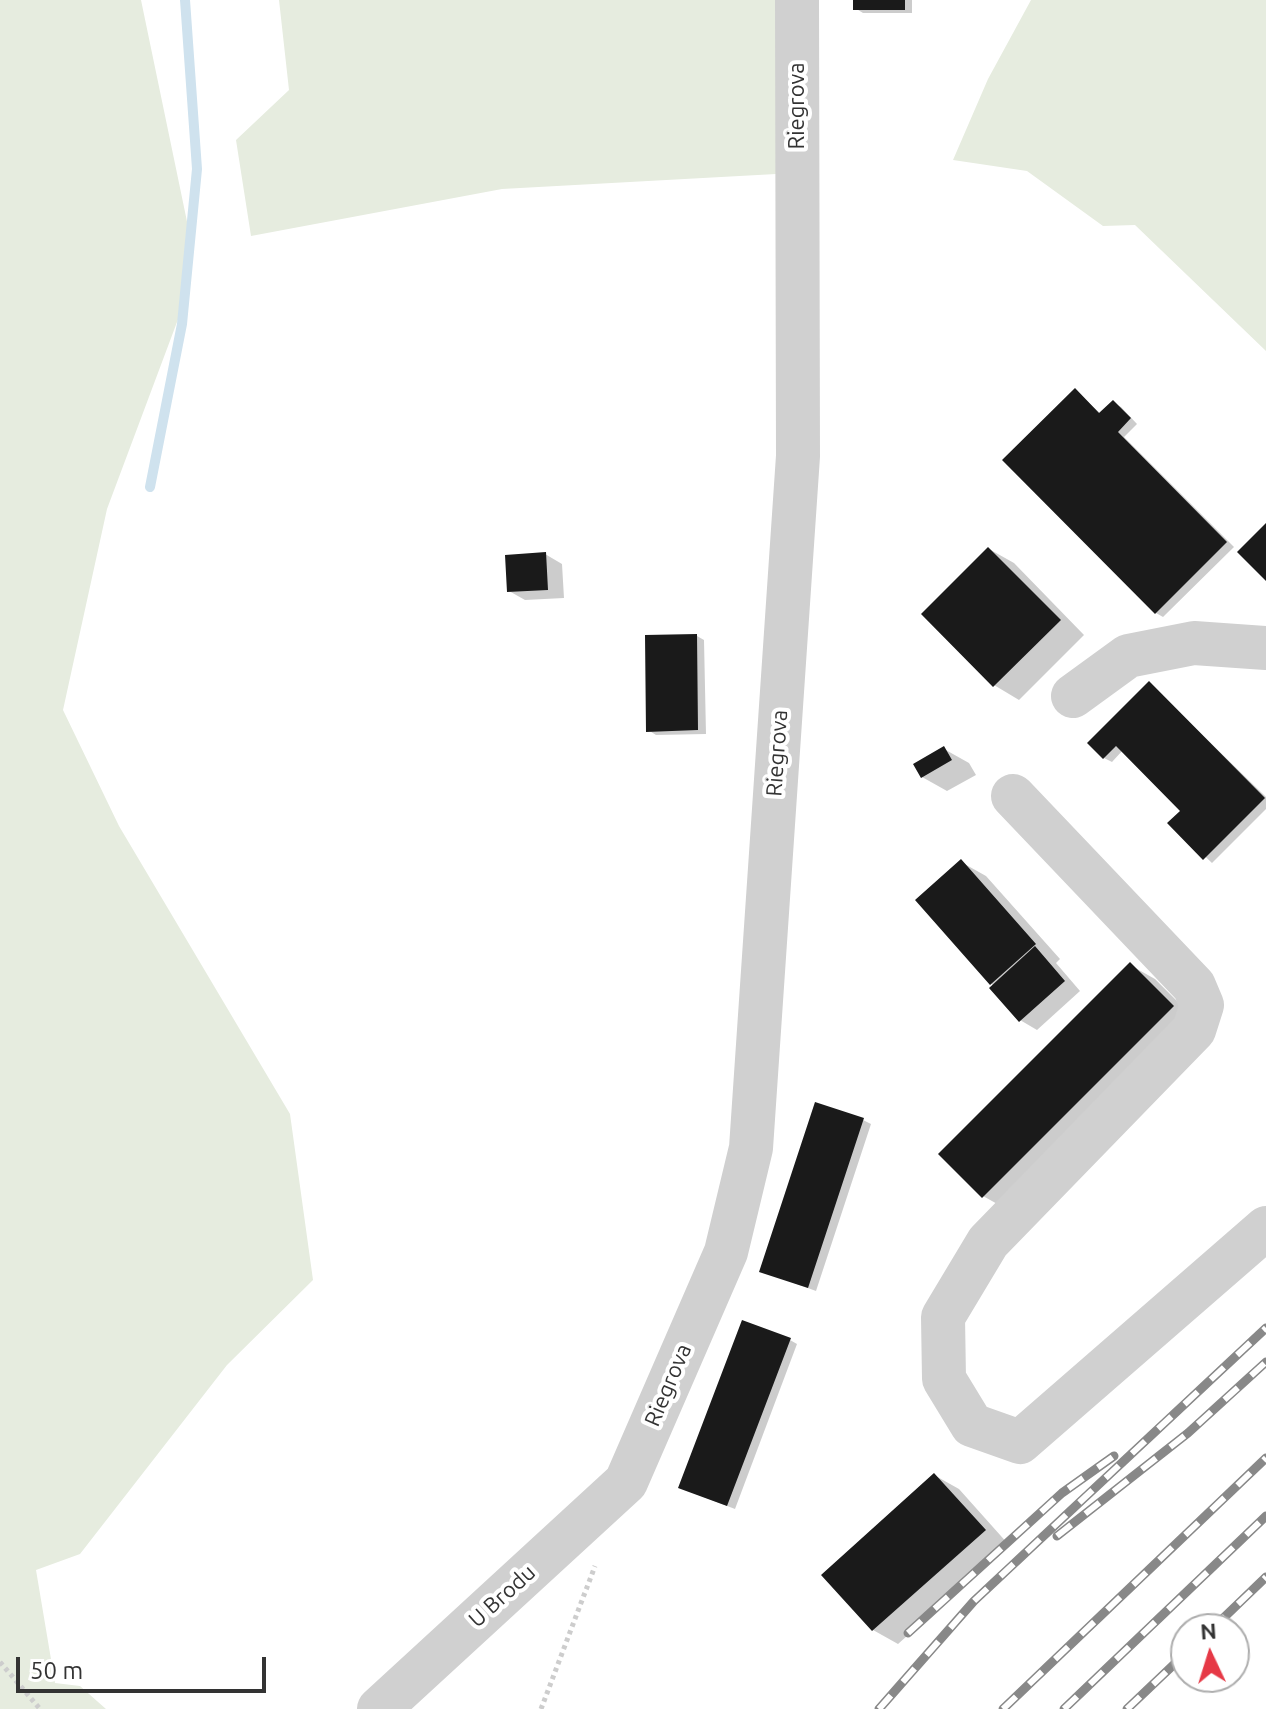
<!DOCTYPE html>
<style>
body{margin:0}
#map{position:relative;width:1266px;height:1709px;overflow:hidden;background:#fff;font-family:Ubuntu,sans-serif}
canvas{display:block}
.north{position:absolute;left:1170px;top:1613px;width:80px;height:80px;box-sizing:border-box;background:#fff;border:2px solid #adadad;border-radius:50%;rotate:356deg;font-size:22px;font-weight:700;line-height:32px;text-align:center;color:#333}
.north::after{content:'';display:block;margin:auto;width:28px;height:36px;background:#e63946;clip-path:polygon(50% 0,100% 100%,50% 72%,0 100%)}
.scale{position:absolute;left:16px;top:1657px;width:250px;height:36px;box-sizing:border-box;border:4px solid #333;border-top:0;padding-left:10px;font-size:24px;line-height:28px;white-space:nowrap;color:#333;-webkit-text-stroke:6px #fff;paint-order:stroke}
</style>
<div id="map">
<canvas width="1266" height="1709"></canvas>
<div class="north">N</div>
<div class="scale">50 m</div>
</div>
<script>
const ctx = document.querySelector('canvas').getContext('2d');
ctx.lineJoin = 'round';
function fillPath(path, color) {
  ctx.fillStyle = color;
  ctx.fill(path, 'evenodd');
}
function shape(rows) {
  const path = new Path2D();
  for (const r of rows) {
    path.moveTo(r[0], r[1]);
    for (let i = 2; i < r.length; i += 2) path.lineTo(r[i], r[i + 1]);
  }
  return path;
}
function stroke(path, color, width, dash) {
  ctx.strokeStyle = color;
  ctx.lineWidth = width;
  ctx.lineCap = dash ? 'butt' : 'round';
  ctx.setLineDash(dash || []);
  ctx.stroke(path);
}
function label(font, color, halo, rows, align = 'center') {
  ctx.font = font + ' Ubuntu,sans-serif';
  ctx.lineWidth = 8;
  ctx.setLineDash([]);
  ctx.textBaseline = 'middle';
  ctx.strokeStyle = halo;
  ctx.fillStyle = color;
  for (const [text, x, y, turn = 0] of rows) {
    ctx.save();
    ctx.translate(x, y);
    ctx.rotate((+turn || 0) * Math.PI / 180);
    ctx.textAlign = isNaN(turn) ? turn : align;
    if (halo) ctx.strokeText(text, 0, 0);
    ctx.fillText(text, 0, 0);
    ctx.restore();
  }
}
fillPath(shape([
 [0,0,141,0,190,236,189,290,107,509,63,710,119,826,290,1114,313,1280,227,1365,80,1554,36,1570,55,1683,80,1686,106,1709,0,1709],
 [279,0,779,0,776,174,502,189,251,236,236,140,289,90],
 [1031,0,1266,0,1266,351,1135,225,1103,226,1027,171,953,160,988,79]
]), '#e6ecdf');
fillPath(shape([
 [855,0,912,0,912,13,863,13,855,8],
 [1075,390,1101,414,1113,403,1121,407,1137,424,1124,437,1234,547,1163,617,1156,613],
 [989,549,1014,563,1084,635,1019,700,994,685],
 [545,554,562,564,564,598,525,600,509,591],
 [697,636,704,640,706,734,656,735,648,730],
 [1149,683,1266,797,1266,809,1212,863,1170,823,1183,811,1123,750,1112,762,1104,758],
 [944,749,969,763,976,775,947,791,922,777],
 [961,862,986,876,1060,959,1056,963,1080,991,1037,1030,1020,1020,991,983],
 [1130,965,1155,979,1197,1021,1008,1210,983,1196],
 [863,1120,871,1124,816,1291,761,1271],
 [790,1340,797,1344,735,1509,688,1491],
 [934,1475,959,1489,1009,1545,898,1644,873,1630]
]), '#0003');
stroke(shape([
 [150,487,182,324,197,169,185,0]
]), '#cfe2ee', 10);
fillPath(shape([
 [853,0,905,0,905,10,853,10],
 [1075,388,1099,413,1113,400,1131,418,1118,432,1227,542,1155,614,1002,460],
 [1266,523,1266,581,1237,552],
 [988,547,1061,620,993,687,921,614],
 [546,552,548,590,507,592,505,555],
 [697,634,698,730,646,732,645,635],
 [1149,681,1265,798,1203,860,1167,823,1180,811,1116,746,1103,759,1087,743],
 [944,746,952,760,921,778,913,764],
 [961,859,1036,944,990,985,915,900],
 [1035,946,1065,981,1019,1022,989,988],
 [1130,962,1174,1006,982,1198,938,1154],
 [815,1102,864,1118,808,1288,759,1272],
 [742,1320,791,1338,727,1506,678,1488],
 [934,1473,986,1530,872,1631,821,1575]
]), '#1a1a1a');
stroke(shape([
 [0,1662,40,1709],
 [541,1709,595,1566]
]), '#cdcdcd', 5, [4, 4]);
stroke(shape([
 [1073,696,1128,656,1194,643,1266,648],
 [1013,796,1194,986,1202,1005,1194,1030,988,1242,943,1317,944,1379,972,1425,1020,1442,1266,1228],
 [379,1709,626,1482,726,1252,751,1148,798,456,797,0]
]), '#d0d0d0', 44);
const rail = shape([
 [1057,1536,1188,1433,1266,1362],
 [1212,1629,1266,1577],
 [908,1633,1062,1493,1114,1456],
 [879,1709,974,1601,1266,1328],
 [1003,1709,1266,1458],
 [1064,1709,1266,1516],
 [1127,1709,1186,1653]
]);
stroke(rail, '#888', 9);
stroke(rail, '#fff', 6, [18]);
label('22px', '#333', '#fff', [
 ["Riegrova",797,106,-90],
 ["Riegrova",777,753,-86],
 ["Riegrova",668,1385,-67],
 ["U Brodu",502,1596,-42]
]);
</script>
